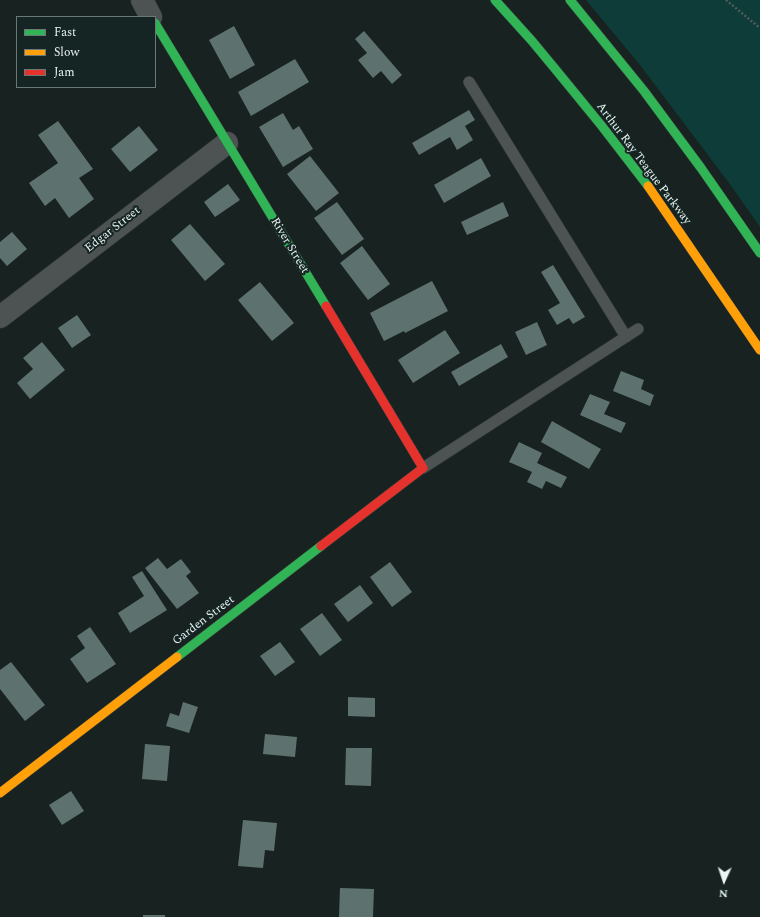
<!DOCTYPE html>
<style>
body{margin:0}
#map{position:relative;width:760px;height:917px;overflow:hidden;background:#182220;font-family:Spectral,serif}
canvas{display:block}
.legend{position:absolute;left:16px;top:16px;width:140px;height:72px;box-sizing:border-box;background:#152523;border:1px solid #6b7876;margin:0;padding:5px 7px;list-style:none;font-size:12px;color:#ebf4f3}
.legend li{display:flex;align-items:center;gap:8px;height:20px}
.legend b{width:20px;border:1px solid #6b7876}
.north{position:absolute;left:704px;top:861px;width:40px;height:40px;-webkit-text-stroke:3px #152523;paint-order:stroke;rotate:183deg;font-size:11px;font-weight:700;line-height:16px;text-align:center;color:#ebf4f3}
.north::after{content:'';display:block;margin:auto;width:14px;height:18px;background:#ebf4f3;clip-path:polygon(50% 0,100% 100%,50% 72%,0 100%)}
</style>
<div id="map">
<canvas width="760" height="917"></canvas>
<ul class="legend">
<li><b style="height:5px;background:#30b455"></b>Fast</li>
<li><b style="height:5px;background:#ff9f0a"></b>Slow</li>
<li><b style="height:5px;background:#e5322d"></b>Jam</li>
</ul>
<div class="north">N</div>
</div>
<script>
const ctx = document.querySelector('canvas').getContext('2d');
ctx.lineJoin = 'round';
function fillPath(path, color) {
  ctx.fillStyle = color;
  ctx.fill(path, 'evenodd');
}
function shape(rows) {
  const path = new Path2D();
  for (const r of rows) {
    path.moveTo(r[0], r[1]);
    for (let i = 2; i < r.length; i += 2) path.lineTo(r[i], r[i + 1]);
  }
  return path;
}
function stroke(path, color, width, dash) {
  ctx.strokeStyle = color;
  ctx.lineWidth = width;
  ctx.lineCap = dash ? 'butt' : 'round';
  ctx.setLineDash(dash || []);
  ctx.stroke(path);
}
function label(font, color, halo, rows, align = 'center') {
  ctx.font = font + ' Spectral,serif';
  ctx.lineWidth = 4;
  ctx.setLineDash([]);
  ctx.textBaseline = 'middle';
  ctx.strokeStyle = halo;
  ctx.fillStyle = color;
  for (const [text, x, y, turn = 0] of rows) {
    ctx.save();
    ctx.translate(x, y);
    ctx.rotate((+turn || 0) * Math.PI / 180);
    ctx.textAlign = isNaN(turn) ? turn : align;
    if (halo) ctx.strokeText(text, 0, 0);
    ctx.fillText(text, 0, 0);
    ctx.restore();
  }
}
fillPath(shape([
 [586,0,760,0,760,227,729,183,640,65]
]), '#0e3c38');
fillPath(shape([
 [234,26,255,65,230,79,209,40],
 [364,31,402,75,392,84,381,71,373,78,358,60,367,53,355,39],
 [295,59,309,82,251,116,238,92],
 [469,110,475,120,465,126,473,140,457,150,450,137,419,155,412,143],
 [283,113,293,130,299,126,313,149,283,167,259,127],
 [58,121,93,169,79,178,94,199,69,218,55,198,45,206,29,183,58,163,38,135],
 [139,126,158,150,130,172,111,149],
 [310,156,339,193,316,211,287,174],
 [481,158,491,176,444,203,434,185],
 [228,184,240,200,215,217,204,202],
 [337,202,364,239,342,255,314,218],
 [503,202,509,216,467,235,461,222],
 [190,224,225,264,205,281,171,240],
 [12,232,27,249,7,266,0,258,0,242],
 [362,246,390,284,368,300,340,263],
 [553,265,585,317,573,324,569,318,557,325,548,310,560,303,541,272],
 [432,281,448,311,405,333,404,331,384,341,370,313],
 [260,282,294,323,272,341,238,300],
 [77,315,91,335,72,348,58,328],
 [537,322,547,345,526,355,515,332],
 [445,330,460,353,413,383,398,360],
 [42,342,65,370,30,399,17,383,33,369,23,358],
 [501,344,508,357,459,386,451,372],
 [621,371,644,380,641,389,654,395,650,406,613,391],
 [590,394,610,402,604,414,626,423,621,433,580,415],
 [552,421,601,449,589,469,541,442],
 [519,442,542,453,537,463,567,477,561,488,546,481,542,489,527,482,532,472,509,462],
 [158,558,167,569,181,559,191,572,186,576,199,593,177,609,145,568],
 [390,562,412,592,392,607,370,577],
 [142,571,167,610,130,633,118,613,144,596,132,577],
 [360,585,373,603,348,622,334,604],
 [322,613,342,640,320,656,300,629],
 [90,627,116,664,87,683,70,659,85,648,77,636],
 [280,642,295,662,275,676,260,656],
 [11,662,45,705,25,721,0,689,0,670],
 [348,697,375,698,375,717,348,716],
 [183,702,198,707,189,733,166,726,170,713,179,716],
 [265,734,297,737,295,757,263,754],
 [145,744,170,746,167,781,142,779],
 [346,748,372,748,371,786,345,785],
 [71,791,84,811,62,825,49,805],
 [243,820,277,823,274,851,265,850,263,868,238,866],
 [340,888,374,889,373,917,339,917],
 [143,915,165,915,165,917,143,917]
]), '#5d726f');
const lane = shape([
 [469,82,626,337],
 [423,468,638,329]
]);
const street = shape([
 [142,0,151,17],
 [0,317,227,143]
]);
const fast = shape([
 [495,0,532,41,556,70,601,125,648,186],
 [570,0,644,91,701,168,760,253],
 [155,23,326,306],
 [177,657,321,546]
]);
const slow = shape([
 [648,186,760,350],
 [0,793,177,657]
]);
const jam = shape([
 [321,546,423,468,326,306]
]);
stroke(lane, '#363d3b', 12);
stroke(street, '#363d3b', 23);
stroke(fast, '#363d3b', 10);
stroke(slow, '#363d3b', 10);
stroke(jam, '#363d3b', 10);
stroke(shape([
 [726,0,760,28]
]), '#555b5a', 2.5, [2, 2]);
stroke(lane, '#4c5352', 11);
stroke(street, '#4c5352', 22);
stroke(fast, '#30b455', 9);
stroke(slow, '#ff9f0a', 9);
stroke(jam, '#e5322d', 9);
label('12px', '#ebf4f3', '#152523', [
 ["Arthur Ray Teague Parkway",643,164,53],
 ["Edgar Street",113,230,-38],
 ["River Street",289,246,59],
 ["Garden Street",204,621,-37]
]);
</script>
